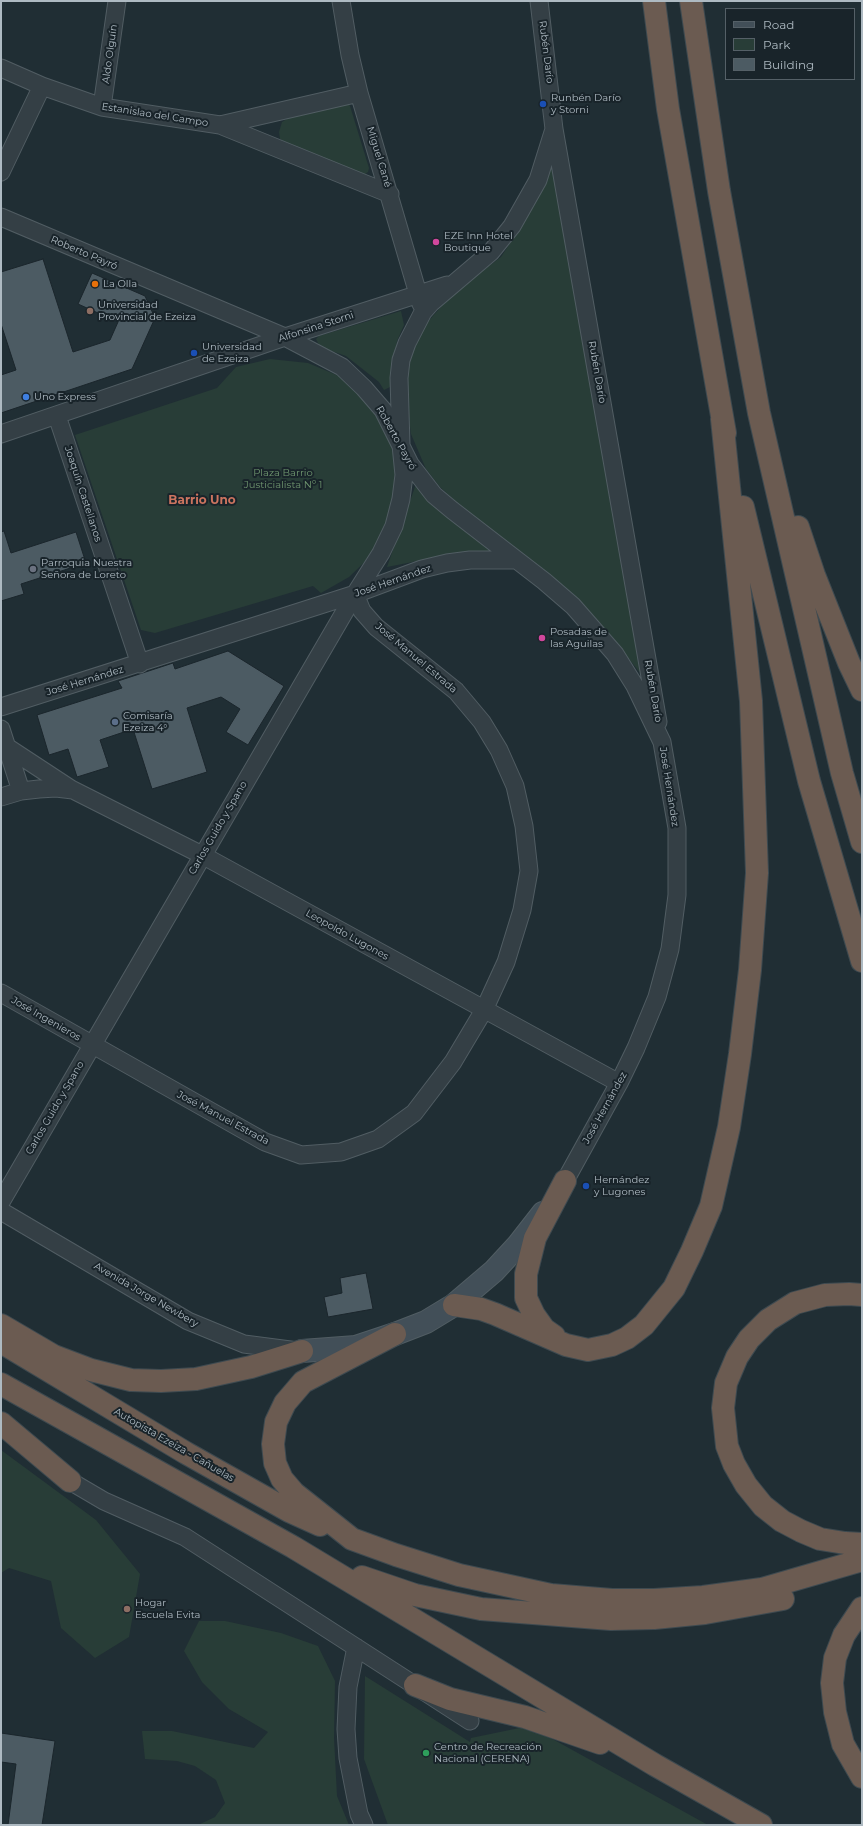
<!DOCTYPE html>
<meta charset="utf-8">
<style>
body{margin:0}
#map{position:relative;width:863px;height:1826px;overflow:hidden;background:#202e34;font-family:Montserrat,sans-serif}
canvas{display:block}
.frame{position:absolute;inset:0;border:2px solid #aebac2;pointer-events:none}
.legend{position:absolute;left:725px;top:8px;width:130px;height:72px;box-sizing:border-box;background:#19242a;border:1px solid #556067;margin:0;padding:5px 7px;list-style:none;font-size:12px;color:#aebac2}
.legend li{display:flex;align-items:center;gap:8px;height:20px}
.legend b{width:20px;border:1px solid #556067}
</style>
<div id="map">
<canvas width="863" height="1826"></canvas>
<div class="frame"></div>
<ul class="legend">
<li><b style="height:5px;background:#424f58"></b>Road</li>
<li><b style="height:11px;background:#283d37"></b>Park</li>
<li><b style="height:11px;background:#4c5b63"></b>Building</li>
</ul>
</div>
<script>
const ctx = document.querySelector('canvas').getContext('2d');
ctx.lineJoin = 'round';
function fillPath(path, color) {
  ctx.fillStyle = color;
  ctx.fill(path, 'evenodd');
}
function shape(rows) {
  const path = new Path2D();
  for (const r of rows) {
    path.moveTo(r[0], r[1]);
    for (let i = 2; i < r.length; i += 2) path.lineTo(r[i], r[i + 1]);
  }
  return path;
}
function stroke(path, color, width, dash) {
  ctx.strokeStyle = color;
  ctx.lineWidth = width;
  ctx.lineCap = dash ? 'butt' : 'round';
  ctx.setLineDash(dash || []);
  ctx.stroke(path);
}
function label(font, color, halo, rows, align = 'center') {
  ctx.font = font + ' Montserrat,sans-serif';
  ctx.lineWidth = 4;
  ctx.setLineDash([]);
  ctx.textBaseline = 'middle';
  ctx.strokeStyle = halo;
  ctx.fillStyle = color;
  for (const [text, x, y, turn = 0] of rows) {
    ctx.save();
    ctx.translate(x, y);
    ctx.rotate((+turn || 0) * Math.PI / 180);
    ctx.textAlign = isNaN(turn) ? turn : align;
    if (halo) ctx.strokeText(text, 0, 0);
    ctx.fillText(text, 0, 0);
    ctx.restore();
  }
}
fillPath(shape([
 [346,102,350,106,369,168,368,172,364,175,287,145,280,139,279,132,282,122,290,117],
 [552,166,641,674,599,622,579,601,455,501,440,487,426,469,411,434,407,404,407,381,409,359,425,325,453,293,501,257,518,231,544,183],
 [401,311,404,325,397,341,392,384,390,387,384,390,379,382,346,356,320,347,316,339,319,336],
 [270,359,308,363,339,376,362,394,376,412,392,442,395,474,394,506,373,554,349,577,321,593,313,586,155,633,141,630,75,435,217,388,236,367],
 [416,484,492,553,443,556,387,567],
 [1,1450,96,1520,140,1574,129,1637,95,1658,61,1628,51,1581,9,1568,1,1573],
 [199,1621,225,1621,281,1633,318,1646,335,1681,334,1738,337,1796,349,1825,198,1825,215,1817,225,1803,216,1780,195,1766,177,1761,145,1759,142,1731,172,1731,254,1748,268,1732,229,1709,202,1682,184,1651],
 [365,1676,470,1742,471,1738,529,1726,708,1825,388,1825,364,1759]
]), '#283d37');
const building = shape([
 [43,259,73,352,110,340,118,322,78,304,92,273,145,296,155,318,132,369,1,413,1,375,16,370,1,324,1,272,43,259],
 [4,531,11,553,76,532,86,563,21,584,24,594,1,601,1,532,4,531],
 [228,651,284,686,248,745,226,732,240,709,221,697,187,708,207,772,152,789,133,729,100,740,109,767,77,777,68,749,49,755,37,715,122,688,118,681,173,663,175,669,228,651],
 [366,1273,373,1309,328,1317,324,1297,342,1293,340,1278,366,1273],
 [1,1733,55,1741,42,1825,8,1825,16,1764,1,1762,1,1733]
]);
fillPath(building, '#4c5b63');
stroke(building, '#1b262c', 1);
const street = shape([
 [341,1,350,55,359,93,421,304],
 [539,1,554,129,658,722],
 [1,68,42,86,102,107,220,125,390,194],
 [102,107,117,1],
 [220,125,359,93],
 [1,172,42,86],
 [1,217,285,337,342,367,364,388,383,410,410,464,434,495,452,510,544,581,573,606,615,654,635,686,662,742,677,828,677,895,670,949,657,997,636,1048,619,1083,565,1181],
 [57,416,140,664],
 [1,434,285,337,447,285],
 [1,707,355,594,422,569,447,563,470,560,516,560],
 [1,729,21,791],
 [7,747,71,789],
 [1,797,21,791,39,789,56,788,73,790,202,855,619,1083],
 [1,993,265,1142,301,1155,341,1152,378,1139,414,1113,453,1062,484,1010,506,962,522,910,529,871,524,826,515,786,499,750,482,722,456,691,376,627,362,611,355,594],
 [1,1202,355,594,381,553,394,526,401,499,404,475,401,445,399,378,401,360,407,343,423,312,431,303,491,252,512,226,538,180,554,129],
 [1,1211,188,1321,244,1344,298,1351],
 [70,1481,104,1501,185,1537,470,1721],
 [356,1647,348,1687,346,1729,348,1758,359,1814,364,1825]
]);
const secondary = shape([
 [302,1351,356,1347,395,1334,426,1322,454,1305,494,1271,518,1245,543,1213]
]);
const highway = shape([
 [654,1,668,109,725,433],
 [691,1,719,191,759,413,842,773,862,842],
 [743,507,809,781,862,961],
 [798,527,814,575,849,663,862,690],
 [862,1295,849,1294,825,1295,795,1303,768,1320,749,1339,737,1357,726,1383,723,1408,727,1446,734,1464,746,1485,763,1506,782,1521,801,1531,820,1539,845,1543,862,1544],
 [454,1305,481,1309,495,1314,566,1345,588,1350,612,1345,627,1338,644,1325,674,1288,692,1251,711,1206,729,1127,740,1054,750,970,757,873,751,701,722,419],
 [1,1325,54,1356,91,1370,131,1380,161,1381,196,1379,251,1367,302,1351],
 [395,1334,303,1382,285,1403,276,1422,273,1444,275,1463,282,1479,294,1493,352,1539,396,1555,459,1575,551,1595,612,1600,654,1600,703,1597,762,1589,862,1560],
 [554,1336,544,1329,534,1315,526,1298,526,1274,535,1238,565,1181],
 [1,1342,186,1453,289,1511,320,1525],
 [1,1384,293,1547,655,1765,761,1825],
 [1,1423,70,1481],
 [362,1577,415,1595,481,1609,611,1619,654,1618,705,1613,783,1599],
 [862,1608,844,1635,835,1658,832,1683,835,1712,843,1744,862,1777],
 [415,1685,450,1699,525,1717,600,1743]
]);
stroke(street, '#515d63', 19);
stroke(secondary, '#515d63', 24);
stroke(highway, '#3e4a50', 24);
stroke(street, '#343f45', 17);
stroke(secondary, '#424f58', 22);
stroke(highway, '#6b5b51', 22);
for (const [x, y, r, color] of [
 [543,104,4,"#1a4fb4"],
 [436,242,4,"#d1479c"],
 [95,284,4,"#e8710a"],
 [90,311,4,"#8d6e63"],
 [194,353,4,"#1a4fb4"],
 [26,397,4,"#3f7fe0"],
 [33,569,4,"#6b7280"],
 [542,638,4,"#d1479c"],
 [115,722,4,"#5c6f8a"],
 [586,1186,4,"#1a4fb4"],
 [127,1609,4,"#8d6e63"],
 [426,1753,4,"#2e9e5b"]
]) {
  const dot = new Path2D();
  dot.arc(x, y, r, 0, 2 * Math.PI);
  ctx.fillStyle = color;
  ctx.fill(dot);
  stroke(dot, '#19242a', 1.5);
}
label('10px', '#aebac2', '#19242a', [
 ["Rubén Darío",546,52,83],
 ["Aldo Olguín",110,54,-82],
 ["Estanislao del Campo",155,115,9],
 ["Miguel Cané",379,157,73],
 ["Roberto Payró",84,253,23],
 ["Alfonsina Storni",316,327,-18],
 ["Rubén Darío",597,372,80],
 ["Roberto Payró",396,438,61],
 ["Joaquín Castellanos",83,494,72],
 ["José Hernández",393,581,-19],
 ["José Manuel Estrada",416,658,40],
 ["José Hernández",85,681,-17],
 ["Rubén Darío",653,691,80],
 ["José Hernández",669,787,81],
 ["Carlos Guido y Spano",218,828,-60],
 ["Leopoldo Lugones",347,935,29],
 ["José Ingenieros",46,1019,30],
 ["Carlos Guido y Spano",55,1108,-60],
 ["José Hernández",605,1108,-61],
 ["José Manuel Estrada",223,1118,28],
 ["Avenida Jorge Newbery",146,1295,30],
 ["Autopista Ezeiza - Cañuelas",174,1445,30]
]);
label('10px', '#aebac2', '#19242a', [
 ["Runbén Darío",551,98],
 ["y Storni",551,110],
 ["EZE Inn Hotel",444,236],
 ["Boutique",444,248],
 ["La Olla",103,284],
 ["Universidad",98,305],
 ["Provincial de Ezeiza",98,317],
 ["Universidad",202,347],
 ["de Ezeiza",202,359],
 ["Uno Express",34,397],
 ["Parroquia Nuestra",41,563],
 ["Señora de Loreto",41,575],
 ["Posadas de",550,632],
 ["las Aguilas",550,644],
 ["Comisaría",123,716],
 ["Ezeiza 4°",123,728],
 ["Hernández",594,1180],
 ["y Lugones",594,1192],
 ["Hogar",135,1603],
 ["Escuela Evita",135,1615],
 ["Centro de Recreación",434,1747],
 ["Nacional (CERENA)",434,1759]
], 'left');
label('10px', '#6f966f', '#19242a', [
 ["Plaza Barrio",283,473],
 ["Justicialista Nº 1",283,485]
]);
label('bold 12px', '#cc745f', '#19242a', [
 ["Barrio Uno",202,500]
]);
</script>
